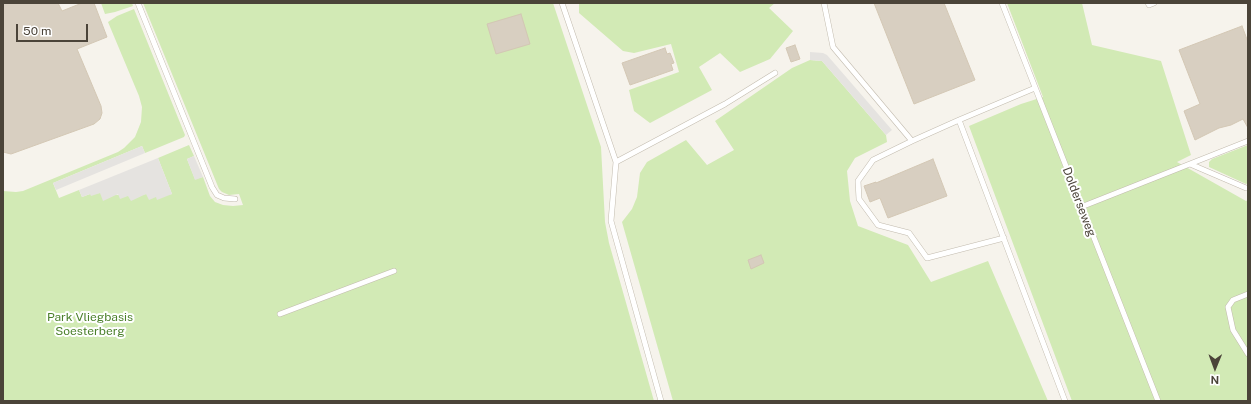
<!DOCTYPE html>
<style>
body{margin:0}
#map{position:relative;width:1251px;height:404px;overflow:hidden;background:#f6f3ec;font-family:"Public Sans",sans-serif}
canvas{display:block}
.frame{position:absolute;inset:0;border:4px solid #4b4439;pointer-events:none}
.north{position:absolute;left:1195px;top:348px;width:40px;height:40px;-webkit-text-stroke:3px #fff;paint-order:stroke;rotate:181deg;font-size:11px;font-weight:700;line-height:16px;text-align:center;color:#4b4439}
.north::after{content:'';display:block;margin:auto;width:14px;height:18px;background:#4b4439;clip-path:polygon(50% 0,100% 100%,50% 72%,0 100%)}
.scale{position:absolute;left:16px;top:24px;width:72px;height:18px;box-sizing:border-box;border:2px solid #4b4439;border-top:0;padding-left:5px;font-size:12px;line-height:14px;white-space:nowrap;color:#4b4439;-webkit-text-stroke:3px #fff;paint-order:stroke}
</style>
<div id="map">
<canvas width="1251" height="404"></canvas>
<div class="frame"></div>
<div class="north">N</div>
<div class="scale">50 m</div>
</div>
<script>
const ctx = document.querySelector('canvas').getContext('2d');
ctx.lineJoin = 'round';
function fillPath(path, color) {
  ctx.fillStyle = color;
  ctx.fill(path, 'evenodd');
}
function shape(rows) {
  const path = new Path2D();
  for (const r of rows) {
    path.moveTo(r[0], r[1]);
    for (let i = 2; i < r.length; i += 2) path.lineTo(r[i], r[i + 1]);
  }
  return path;
}
function stroke(path, color, width, dash) {
  ctx.strokeStyle = color;
  ctx.lineWidth = width;
  ctx.lineCap = dash ? 'butt' : 'round';
  ctx.setLineDash(dash || []);
  ctx.stroke(path);
}
function label(font, color, halo, rows, align = 'center') {
  ctx.font = font + ' "Public Sans",sans-serif';
  ctx.lineWidth = 4;
  ctx.setLineDash([]);
  ctx.textBaseline = 'middle';
  ctx.strokeStyle = halo;
  ctx.fillStyle = color;
  for (const [text, x, y, turn = 0] of rows) {
    ctx.save();
    ctx.translate(x, y);
    ctx.rotate((+turn || 0) * Math.PI / 180);
    ctx.textAlign = isNaN(turn) ? turn : align;
    if (halo) ctx.strokeText(text, 0, 0);
    ctx.fillText(text, 0, 0);
    ctx.restore();
  }
}
fillPath(shape([
 [101,3,132,3,133,6,115,12,105,14],
 [143,3,553,3,601,147,605,222,609,243,654,401,3,401,3,191,16,192,23,191,118,152,124,148,135,137,141,122,142,107,139,96,108,22,117,16,134,9,185,135,184,137,145,153,142,146,53,183,59,198,79,190,82,197,90,194,100,193,128,196,147,194,156,197,172,194,158,158,189,145,194,156,187,159,195,179,203,177,210,196,215,202,223,205,233,206,243,205,239,194,229,195,222,192,219,189],
 [579,3,775,3,769,8,793,31,770,59,740,72,720,53,699,67,712,90,650,123,634,111,629,90,679,72,671,44,634,53,623,51,579,13],
 [1007,3,1082,3,1092,45,1161,61,1191,155,1177,162,1246,201,1248,200,1248,401,1072,401,969,126,1021,104,1043,97],
 [810,60,822,61,886,135,887,142,855,158,847,171,850,201,858,226,908,245,931,282,988,261,1048,401,673,401,622,222,632,209,637,197,640,173,647,162,686,140,707,165,734,150,715,121,792,68],
 [1248,145,1248,183,1246,184,1209,167,1209,162,1212,159]
]), '#d2eab5');
fillPath(shape([
 [810,52,823,53,827,55,892,130,886,135,822,61,810,60],
 [142,146,145,153,56,190,53,183],
 [194,156,203,177,195,180,187,159],
 [158,158,172,194,157,200,156,197,149,200,146,194,131,201,128,196,120,199,118,194,103,201,100,193,91,196,90,194,82,197,79,190]
]), '#e5e3e0');
const building = shape([
 [3,3,58,3,62,11,82,3,94,3,107,37,77,49,101,106,102,113,100,119,94,124,11,154,3,152,3,3],
 [874,3,944,3,975,80,914,104,874,3],
 [521,14,530,44,496,54,487,24,521,14],
 [1242,26,1248,42,1248,128,1243,119,1231,125,1219,128,1195,140,1184,111,1200,104,1179,50,1242,26],
 [795,45,800,59,791,62,786,48,795,45],
 [665,48,667,54,670,53,674,63,671,64,673,70,630,85,622,63,665,48],
 [933,159,947,196,888,218,880,198,870,202,864,186,876,182,876,183,933,159],
 [761,255,764,263,751,269,748,260,761,255]
]);
fillPath(building, '#d8cfc1');
stroke(building, '#d3c7b4', 1);
const service = shape([
 [138,3,212,187,217,195,224,198,235,199],
 [562,3,616,162,611,221,661,401],
 [824,3,833,47,912,141,959,120],
 [1002,3,1158,401],
 [1148,3,1149,5,1154,3],
 [1035,88,959,120,1065,401],
 [912,141,873,160,858,181,859,199,878,225,909,233,927,258,1004,238],
 [616,162,725,104,775,73],
 [1190,164,1246,188,1248,188],
 [1081,207,1248,141],
 [1248,294,1233,300,1228,307,1233,330,1248,354],
 [280,314,394,271]
]);
stroke(service, '#c2bbae', 6);
stroke(service, '#fff', 5);
label('12px', '#4b4439', '#fff', [
 ["Dolderseweg",1079,202,69]
]);
label('12px', '#4a7f2a', '#fff', [
 ["Park Vliegbasis",90,317],
 ["Soesterberg",90,331]
]);
</script>
